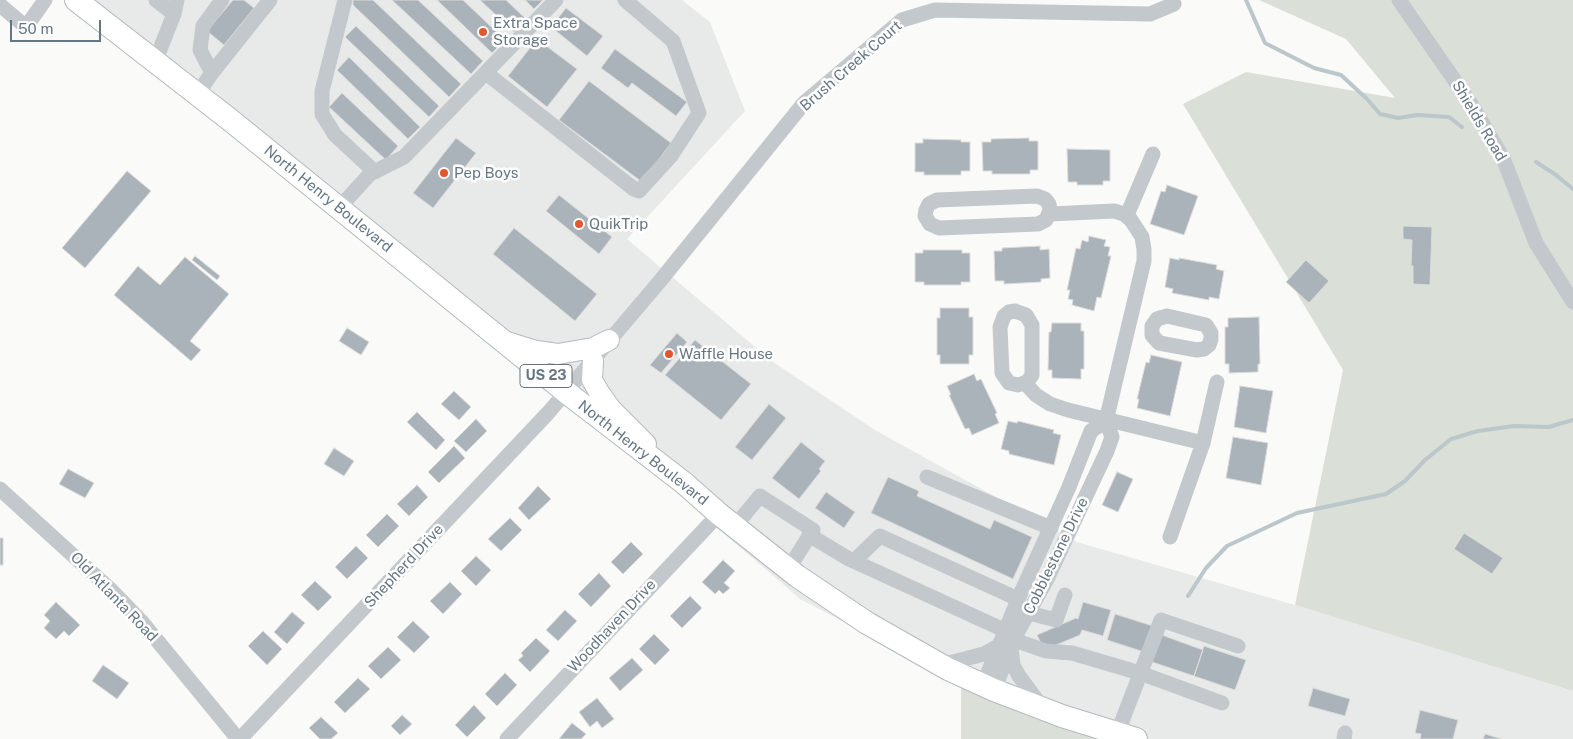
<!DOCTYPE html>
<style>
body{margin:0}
#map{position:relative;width:1573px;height:739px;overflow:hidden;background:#fafaf8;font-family:"Public Sans",sans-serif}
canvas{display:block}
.scale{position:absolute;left:10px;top:20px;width:91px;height:22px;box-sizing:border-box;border:2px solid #657683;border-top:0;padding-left:6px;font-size:15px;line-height:18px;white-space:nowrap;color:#657683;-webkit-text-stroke:4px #fff;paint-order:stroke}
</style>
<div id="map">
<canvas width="1573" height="739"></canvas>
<div class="scale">50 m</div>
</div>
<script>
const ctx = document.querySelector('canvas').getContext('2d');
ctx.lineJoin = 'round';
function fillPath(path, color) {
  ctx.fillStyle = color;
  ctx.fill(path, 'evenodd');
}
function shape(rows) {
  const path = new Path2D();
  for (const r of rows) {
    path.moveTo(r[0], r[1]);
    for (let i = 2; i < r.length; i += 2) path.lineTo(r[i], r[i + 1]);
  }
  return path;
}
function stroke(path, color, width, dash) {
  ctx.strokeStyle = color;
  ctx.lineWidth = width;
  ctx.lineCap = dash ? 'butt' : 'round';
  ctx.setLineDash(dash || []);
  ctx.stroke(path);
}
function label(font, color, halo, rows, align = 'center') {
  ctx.font = font + ' "Public Sans",sans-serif';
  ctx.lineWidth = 5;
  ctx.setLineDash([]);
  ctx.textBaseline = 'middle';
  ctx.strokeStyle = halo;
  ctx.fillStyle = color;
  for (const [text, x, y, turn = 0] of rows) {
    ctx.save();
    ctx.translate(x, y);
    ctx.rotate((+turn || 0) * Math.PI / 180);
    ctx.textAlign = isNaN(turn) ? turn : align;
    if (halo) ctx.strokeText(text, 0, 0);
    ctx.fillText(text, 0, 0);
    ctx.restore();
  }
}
fillPath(shape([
 [69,0,682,0,710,22,745,111,627,239,773,362,875,430,1077,542,1295,605,1573,691,1573,739,1106,739,985,696,800,599,669,486,535,383,359,233]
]), '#e8e9e9');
fillPath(shape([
 [1259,0,1573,0,1573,691,1295,605,1343,370,1183,104,1246,72,1395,98,1346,39],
 [961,683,1106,739,961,739]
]), '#dadfd7');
stroke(shape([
 [1246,0,1265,43,1314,68,1341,75,1367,99,1380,114,1398,118,1417,115,1449,117,1462,127],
 [1536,162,1556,175,1573,189],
 [1188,596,1206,568,1227,546,1297,513,1386,494,1405,481,1425,460,1451,439,1478,431,1514,426,1549,427,1573,420]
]), '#bbc7cb', 4);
const building = shape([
 [233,0,244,0,254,8,224,45,207,31,233,0],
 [353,0,373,0,461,84,449,97,353,5,353,0],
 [392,0,418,0,483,61,471,74,392,0],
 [437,0,463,0,505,40,492,53,437,0],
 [480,0,506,0,526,19,514,32,480,0],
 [525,0,543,0,534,9,525,0],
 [566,8,603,36,587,56,551,27,566,8],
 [356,26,439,106,429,117,345,37,356,26],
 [537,39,577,69,547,107,508,76,537,39],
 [615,49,687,102,676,116,632,83,628,88,601,68,615,49],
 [349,57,420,127,408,139,337,70,349,57],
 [589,81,671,143,642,182,559,120,589,81],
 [342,93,398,146,386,160,329,107,342,93],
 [456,138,476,153,433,208,413,193,456,138],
 [1029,138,1029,141,1038,141,1038,170,1030,170,1030,174,992,174,992,171,983,171,982,142,991,142,991,139,1029,138],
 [923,139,961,140,961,142,970,142,970,171,961,171,961,175,924,175,924,172,915,172,915,143,923,143,923,139],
 [1067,149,1110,150,1110,181,1103,181,1103,185,1077,185,1077,182,1068,182,1067,149],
 [127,171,151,191,85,268,62,248,127,171],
 [1167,185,1198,196,1184,235,1150,224,1161,191,1165,192,1167,185],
 [559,195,612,237,599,254,546,211,559,195],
 [1403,226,1432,227,1430,285,1413,284,1413,266,1411,266,1412,240,1403,239,1403,226],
 [514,228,597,294,575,321,493,254,514,228],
 [1089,236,1106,240,1104,246,1110,247,1108,256,1111,256,1101,298,1097,297,1094,311,1072,305,1073,300,1068,299,1070,290,1067,290,1076,248,1080,249,1082,240,1088,242,1089,236],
 [1040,246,1040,250,1049,249,1050,278,1041,279,1041,282,1004,284,1004,281,995,281,994,251,1002,251,1002,248,1040,246],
 [923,250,962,250,962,253,970,253,970,282,961,282,961,285,924,285,924,282,915,282,915,253,923,253,923,250],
 [195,256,220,276,217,280,192,260,195,256],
 [185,257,229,294,190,341,201,350,191,361,114,295,138,266,160,285,185,257],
 [1170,258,1179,260,1179,258,1217,265,1216,269,1224,271,1219,299,1209,297,1209,300,1172,293,1173,289,1165,287,1170,258],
 [1306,260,1329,281,1309,303,1286,282,1306,260],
 [940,308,969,308,969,317,973,317,973,355,969,355,969,364,940,364,940,355,937,355,937,318,940,318,940,308],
 [1259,317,1260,364,1258,364,1258,372,1229,373,1229,364,1225,364,1225,327,1228,327,1228,318,1259,317],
 [1052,323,1081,323,1081,331,1084,331,1084,369,1081,369,1081,379,1052,378,1052,370,1048,370,1049,332,1051,332,1052,323],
 [347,328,369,342,361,355,339,341,347,328],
 [677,333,687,342,661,373,650,365,677,333],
 [695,340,751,384,721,420,665,375,695,340],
 [1151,355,1182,362,1170,416,1137,408,1139,399,1137,399,1146,362,1149,363,1151,355],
 [974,374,977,381,981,379,997,413,995,414,999,423,972,435,969,428,965,429,949,395,951,395,947,386,974,374],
 [1240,386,1273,391,1266,433,1234,427,1240,386],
 [454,391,471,407,459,420,441,404,454,391],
 [769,404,786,418,752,460,735,447,769,404],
 [417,412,445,440,436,450,407,422,417,412],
 [476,419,487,431,466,452,454,441,476,419],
 [1008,421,1017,423,1018,421,1054,430,1053,433,1061,435,1054,465,1009,454,1009,451,1001,449,1008,421],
 [1233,437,1268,443,1261,485,1226,478,1233,437],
 [801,442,825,461,819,469,821,471,799,499,772,478,801,442],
 [454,446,465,458,439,483,428,472,454,446],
 [334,448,354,461,344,476,324,464,334,448],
 [68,469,94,483,85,498,59,484,68,469],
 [1117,472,1133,479,1118,512,1102,505,1117,472],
 [888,477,919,491,917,496,990,529,994,520,1032,537,1013,579,871,513,888,477],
 [417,485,428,497,409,516,397,504,417,485],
 [538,486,551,499,529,520,518,508,538,486],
 [826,492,855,512,844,528,815,508,826,492],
 [387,514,399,526,378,547,366,535,387,514],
 [510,518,522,530,501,551,488,539,510,518],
 [1464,533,1503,558,1492,574,1454,549,1464,533],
 [0,538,3,538,3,565,0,565,0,538],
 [631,542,643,554,623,574,611,562,631,542],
 [356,546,368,558,347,579,335,567,356,546],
 [476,556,491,570,476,586,461,571,476,556],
 [723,560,735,571,724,583,730,588,723,594,719,590,715,594,702,582,723,560],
 [599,573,611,586,591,607,578,594,599,573],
 [315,581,332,597,318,611,301,595,315,581],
 [450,582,462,594,443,614,430,601,450,582],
 [690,596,702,608,682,628,670,616,690,596],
 [56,602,80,625,69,636,64,631,56,639,44,628,50,621,44,615,56,602],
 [1083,602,1111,610,1103,636,1082,630,1080,635,1044,650,1037,635,1076,618,1078,619,1083,602],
 [565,610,577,621,558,641,546,630,565,610],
 [292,612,305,623,287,644,274,632,292,612],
 [1115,614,1153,626,1144,652,1107,640,1115,614],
 [413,621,430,637,414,653,397,637,413,621],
 [263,631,282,649,267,665,248,646,263,631],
 [654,634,670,650,655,665,639,649,654,634],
 [1162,635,1203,650,1194,676,1152,662,1162,635],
 [536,638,550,651,530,672,518,660,523,656,521,653,536,638],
 [1204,646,1246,660,1235,690,1194,676,1204,646],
 [388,647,401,660,381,679,368,666,388,647],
 [632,658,643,670,620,691,609,678,632,658],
 [103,665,129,683,117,699,92,681,103,665],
 [505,673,517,685,497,706,485,694,505,673],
 [358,678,370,689,345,713,334,702,358,678],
 [1313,688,1350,699,1345,716,1308,706,1313,688],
 [597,698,614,719,602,728,597,721,590,727,579,712,597,698],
 [474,705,486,718,467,737,455,725,474,705],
 [1420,710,1458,720,1453,739,1420,739,1421,734,1415,733,1420,710],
 [402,715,412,724,400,735,391,726,402,715],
 [321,717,338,733,331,739,320,739,309,728,321,717],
 [572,723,586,734,581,739,559,739,572,723],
 [1485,734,1502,739,1483,739,1485,734]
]);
fillPath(building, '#aab3b9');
stroke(building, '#dcdcda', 1);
const major = shape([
 [507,342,536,351,558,354,593,348,609,340],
 [593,361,592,380,599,392,611,409,646,444]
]);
const highway = shape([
 [76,0,229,119,566,392,684,483,719,514,797,576,867,623,948,669,994,690,1062,716,1136,739]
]);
stroke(major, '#b5babe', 22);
stroke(highway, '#b4b9bd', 24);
stroke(shape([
 [156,0,174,14],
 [345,0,322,91,322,114,335,135,375,172],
 [1399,0,1471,104,1503,158,1536,243,1573,302],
 [0,5,26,27,45,0],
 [155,62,174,14,177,0],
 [212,73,200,50,203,26,222,0],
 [486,73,634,189,639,191,671,156,699,113,673,41,625,0],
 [197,95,211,74,270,0],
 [1037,196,1045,199,1049,204,1050,210,1046,220,1038,224,939,228,930,224,925,216,926,210,929,204,937,200,1037,196],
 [339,208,370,174,404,157,556,0],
 [1127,215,1153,154],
 [1015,311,1026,315,1032,325,1032,375,1027,382,1018,385,1009,383,1002,373,1000,327,1004,316,1009,312,1015,311],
 [1167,316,1206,325,1211,333,1211,339,1209,345,1204,349,1197,350,1159,343,1152,335,1152,326,1157,319,1167,316],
 [1025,383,1036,395,1050,404,1068,410,1203,443],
 [927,477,1051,528],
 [0,489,110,589,142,622,238,739],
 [735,526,760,496,813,530,789,568],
 [809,535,849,559,1015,635],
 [1170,537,1203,443,1217,382],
 [854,561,880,536,1018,599],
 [1029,613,1056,620,1065,595],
 [1014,640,1046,651,1072,653,1140,673,1222,703],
 [1011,648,1013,665,1019,676,1042,707],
 [941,665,984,654,1000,645],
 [983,685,1019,597,1069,487,1091,431,1106,421],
 [994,690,1016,635,1047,579,1107,451,1112,437,1106,421,1144,261,1144,249,1142,237,1131,220,1124,214,1114,211,1050,214],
 [1117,734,1161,620,1238,646],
 [240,739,548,413,660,281,804,103,902,20,935,10,1150,14,1174,4],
 [507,739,719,514],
 [1344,739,1345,733]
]), '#c3c8cc', 15);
stroke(major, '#fff', 20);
stroke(highway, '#fff', 22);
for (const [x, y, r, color] of [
 [483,32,5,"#e4572e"],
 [444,173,5,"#e4572e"],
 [579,224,5,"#e4572e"],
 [669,354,5,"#e4572e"]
]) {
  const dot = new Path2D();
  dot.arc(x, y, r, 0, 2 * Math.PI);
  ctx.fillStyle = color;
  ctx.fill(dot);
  stroke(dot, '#fff', 2);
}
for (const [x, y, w] of [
 [546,376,52]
]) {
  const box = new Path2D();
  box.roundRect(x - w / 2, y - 11.5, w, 23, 4);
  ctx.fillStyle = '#fff';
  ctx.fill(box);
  stroke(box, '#657683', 1);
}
label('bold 14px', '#657683', null, [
 ["US 23",546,376]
]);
label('15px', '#657683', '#fff', [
 ["Extra Space",493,23],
 ["Storage",493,40],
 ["Pep Boys",454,173],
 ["QuikTrip",589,224],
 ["Waffle House",679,354]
], 'left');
label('15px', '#657683', '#fff', [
 ["Brush Creek Court",851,66,-41],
 ["Shields Road",1479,121,59],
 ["North Henry Boulevard",328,199,39],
 ["North Henry Boulevard",643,453,38],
 ["Cobblestone Drive",1056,556,-64],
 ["Shepherd Drive",404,566,-47],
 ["Old Atlanta Road",114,597,46],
 ["Woodhaven Drive",612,626,-47]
]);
</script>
